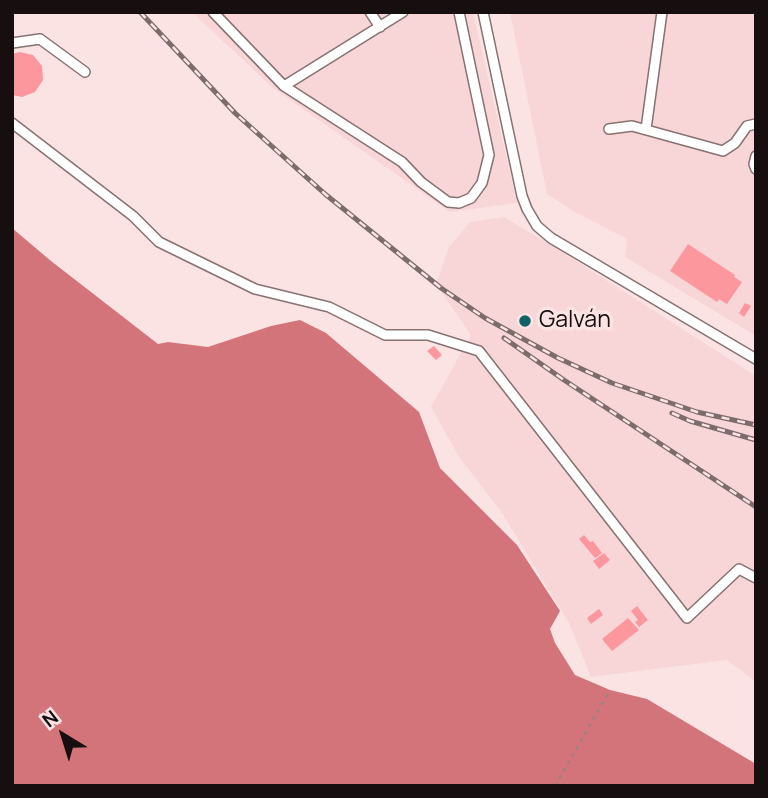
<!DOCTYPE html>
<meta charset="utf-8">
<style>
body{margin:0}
#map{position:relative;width:768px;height:798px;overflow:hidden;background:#fce3e3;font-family:Manrope,sans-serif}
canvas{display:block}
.frame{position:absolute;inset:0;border:14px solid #170f0f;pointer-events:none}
.north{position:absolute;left:28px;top:700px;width:70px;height:70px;-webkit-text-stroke:5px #fce3e3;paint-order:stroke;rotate:322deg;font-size:19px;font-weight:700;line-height:28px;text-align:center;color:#170f0f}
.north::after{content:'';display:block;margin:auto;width:24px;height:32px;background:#170f0f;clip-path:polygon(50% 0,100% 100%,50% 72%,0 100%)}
</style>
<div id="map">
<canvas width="768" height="798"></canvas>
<div class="frame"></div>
<div class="north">N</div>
</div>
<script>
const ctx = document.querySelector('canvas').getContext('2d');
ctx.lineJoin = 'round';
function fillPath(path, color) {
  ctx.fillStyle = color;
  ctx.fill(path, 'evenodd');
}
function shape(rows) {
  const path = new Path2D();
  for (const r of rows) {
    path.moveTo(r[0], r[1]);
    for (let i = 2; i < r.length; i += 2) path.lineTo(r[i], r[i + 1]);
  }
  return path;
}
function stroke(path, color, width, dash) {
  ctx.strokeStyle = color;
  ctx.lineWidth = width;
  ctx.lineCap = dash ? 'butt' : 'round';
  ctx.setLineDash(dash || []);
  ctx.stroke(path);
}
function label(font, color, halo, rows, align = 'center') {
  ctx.font = font + ' Manrope,sans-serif';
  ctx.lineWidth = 7;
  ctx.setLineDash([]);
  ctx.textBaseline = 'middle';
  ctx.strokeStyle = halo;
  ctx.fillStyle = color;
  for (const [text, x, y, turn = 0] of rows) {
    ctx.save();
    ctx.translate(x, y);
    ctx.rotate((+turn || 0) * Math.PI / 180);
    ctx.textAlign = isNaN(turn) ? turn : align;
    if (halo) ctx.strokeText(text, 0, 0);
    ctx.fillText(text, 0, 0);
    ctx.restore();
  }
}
fillPath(shape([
 [192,12,473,12,517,203,450,212,273,88],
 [510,12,756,12,756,336,625,257,627,239,575,212,547,194],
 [504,217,562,252,756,376,756,682,727,660,591,677,569,623,502,513,459,457,431,407,471,335,436,284,449,247,470,222]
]), '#f8d6d7');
fillPath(shape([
 [12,228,51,261,158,344,168,342,208,347,271,326,300,320,326,333,419,412,440,468,517,545,560,611,550,629,555,643,575,675,610,690,647,699,756,764,756,786,12,786]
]), '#d3737a');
fillPath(shape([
 [20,52,33,55,42,66,43,80,35,92,22,97,12,95,12,54],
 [688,244,735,275,734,277,742,282,727,304,719,299,717,302,670,271],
 [745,303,751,306,744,317,739,313],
 [434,346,442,355,436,360,427,351],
 [584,535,590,542,593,541,602,553,595,558,579,539],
 [604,553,610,560,599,569,593,561],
 [637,606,648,620,639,627,635,622,638,620,631,611],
 [599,609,603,615,591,624,587,618],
 [628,618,639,630,612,651,602,639]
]), '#fc979d');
const minor = shape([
 [213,12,284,86,402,162,421,182,448,202,459,203,471,198,482,183,489,155,459,12],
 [370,12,380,27],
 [483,12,522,196,527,209,537,226,551,238,756,359],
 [12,43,40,39,85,72],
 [284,86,403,12],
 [12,123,133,216,159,242,255,289,329,307,385,335,428,335,479,351,687,618,739,569,756,578],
 [609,129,632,126,723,151,735,143,747,126,756,124],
 [646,129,662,12],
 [756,156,754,164,756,169]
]);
stroke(minor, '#877171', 12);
stroke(shape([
 [555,786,610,690]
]), '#948383', 2, [3.5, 5]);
stroke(minor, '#fff', 9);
const rail = shape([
 [140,12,235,113,325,194,441,288,485,318,558,358,612,383,697,412,756,425],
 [504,338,564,380,756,507],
 [672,413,690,421,756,440]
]);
stroke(rail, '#7c6c6c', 5);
stroke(rail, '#fce3e3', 2.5, [8]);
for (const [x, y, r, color] of [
 [525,321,7,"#116263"]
]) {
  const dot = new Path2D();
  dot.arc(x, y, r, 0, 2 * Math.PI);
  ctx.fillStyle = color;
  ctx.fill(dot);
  stroke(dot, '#fce3e3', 2.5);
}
label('23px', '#170f0f', '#fce3e3', [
 ["Galván",539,321]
], 'left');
</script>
